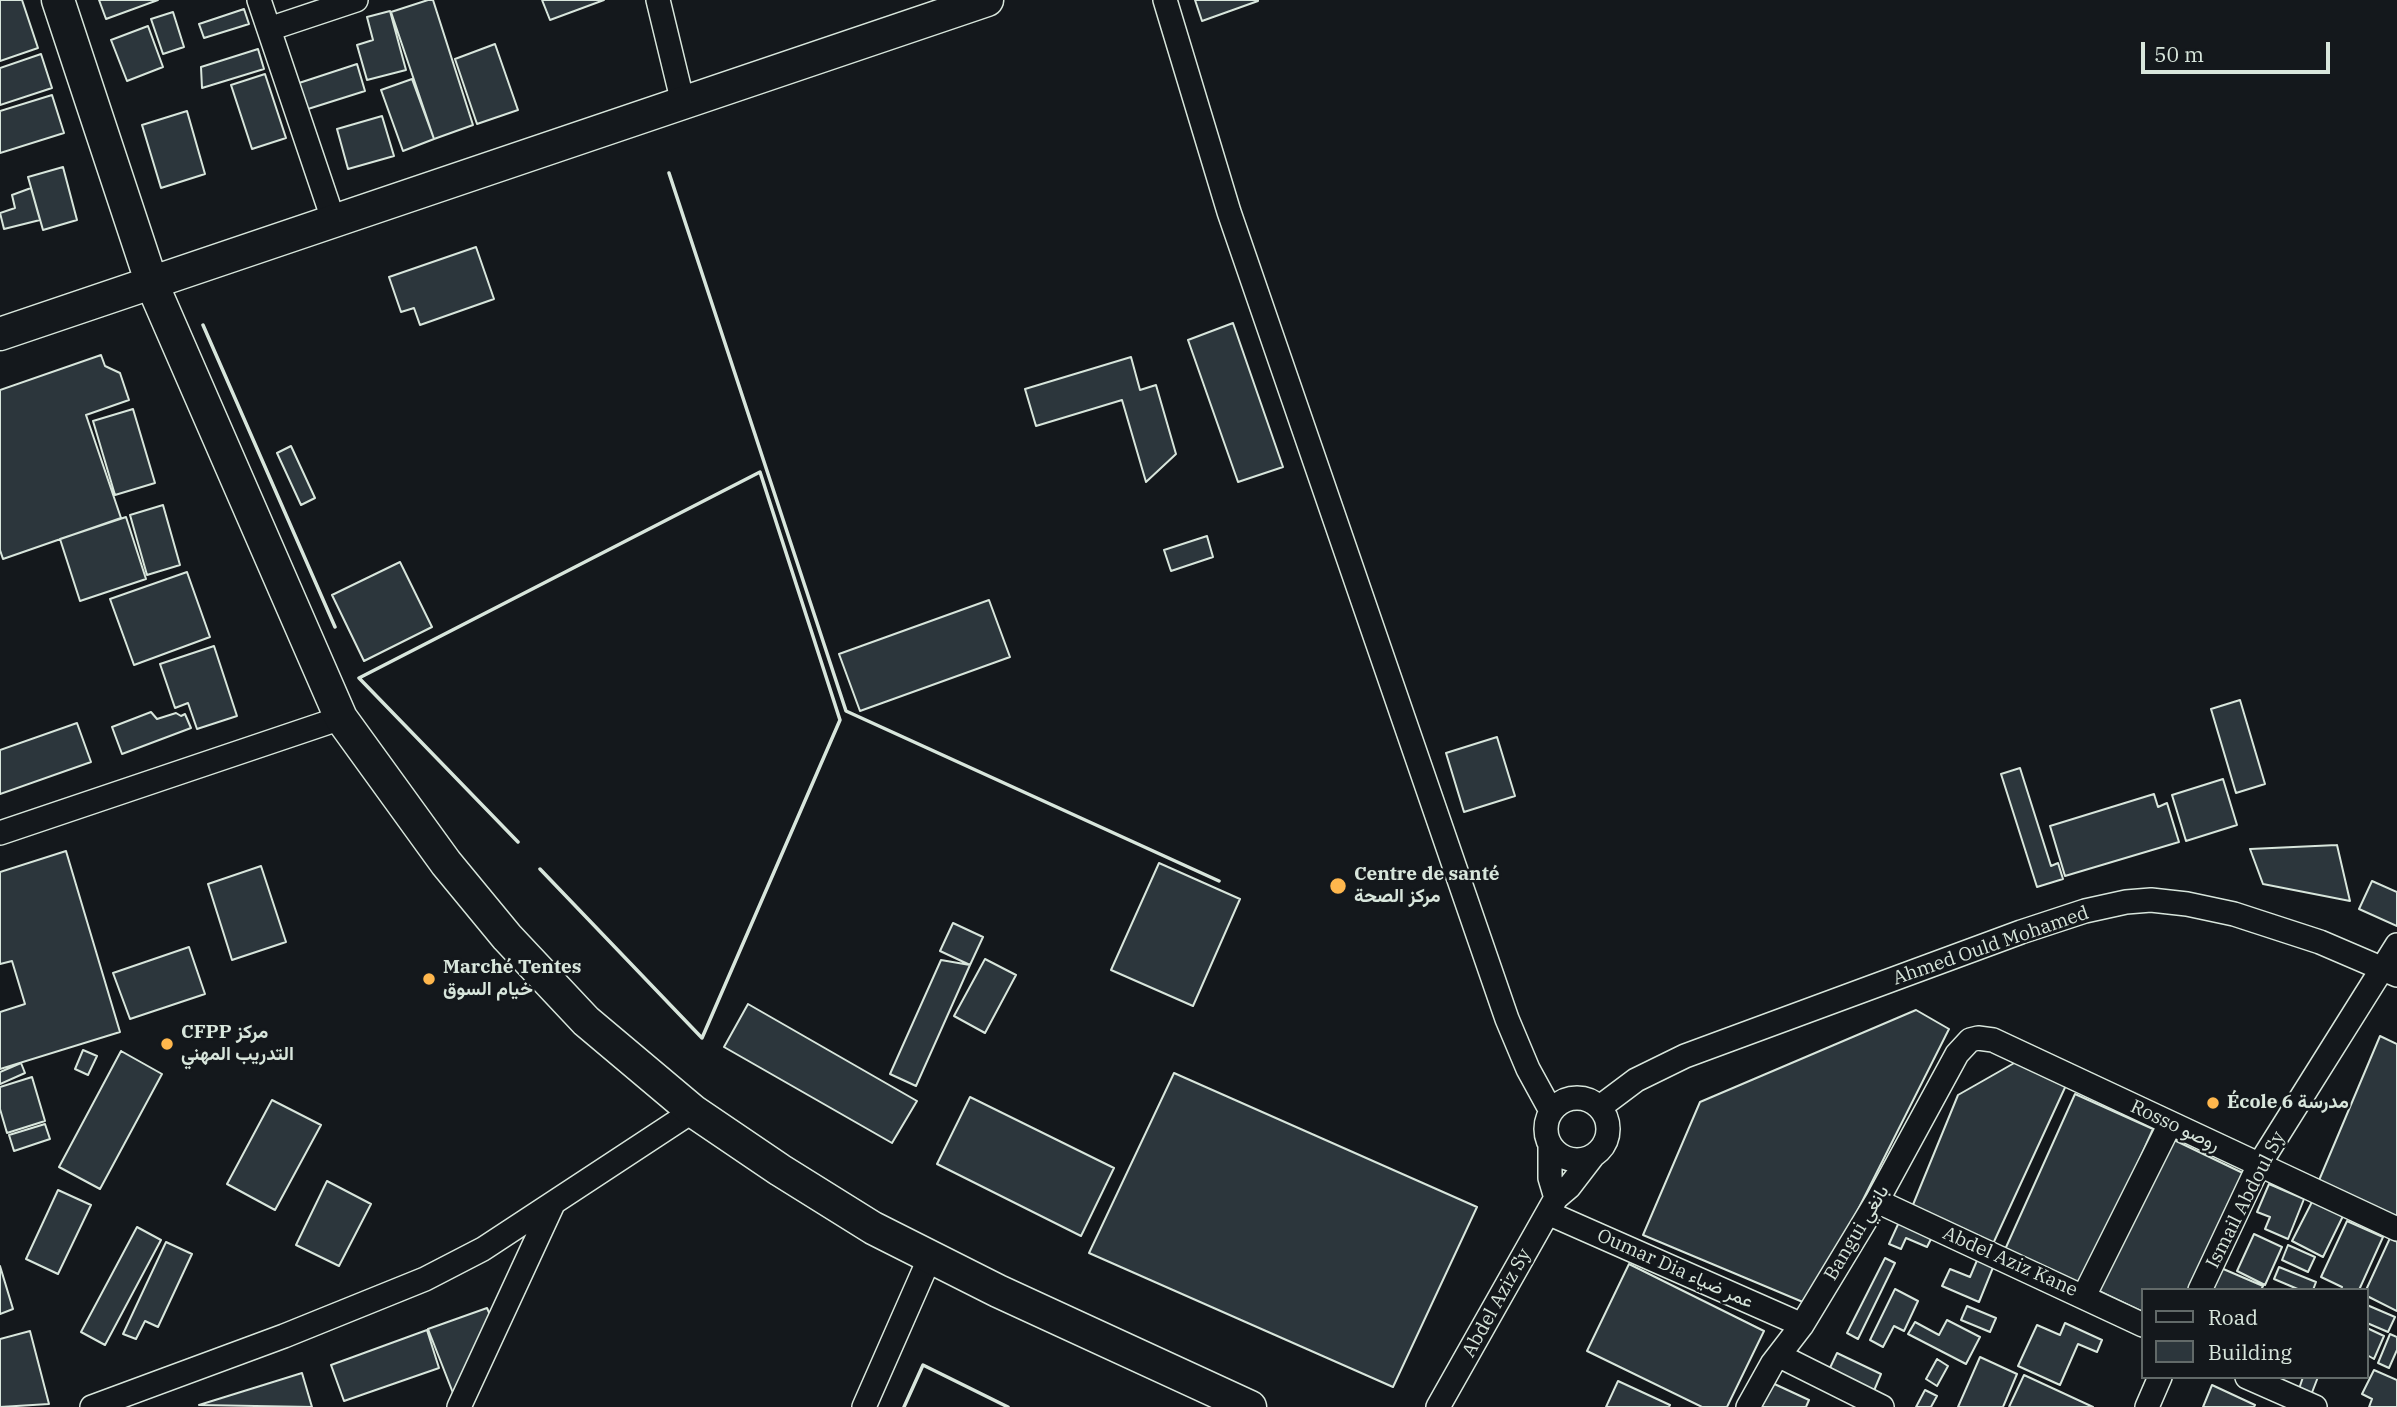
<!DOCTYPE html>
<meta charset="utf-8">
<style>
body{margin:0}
#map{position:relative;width:2397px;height:1407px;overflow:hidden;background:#14181c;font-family:"IBM Plex Serif",serif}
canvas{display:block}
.legend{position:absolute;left:2141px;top:1288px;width:228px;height:91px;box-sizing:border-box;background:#14181c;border:2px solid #626a69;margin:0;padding:9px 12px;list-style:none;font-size:21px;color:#d8e6dc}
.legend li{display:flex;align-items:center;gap:14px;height:35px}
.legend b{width:35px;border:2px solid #626a69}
.scale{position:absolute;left:2141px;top:42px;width:189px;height:32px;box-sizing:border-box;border:4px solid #d8e6dc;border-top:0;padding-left:9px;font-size:21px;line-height:24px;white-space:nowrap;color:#d8e6dc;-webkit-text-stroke:5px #14181c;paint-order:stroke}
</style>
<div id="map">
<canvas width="2397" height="1407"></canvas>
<ul class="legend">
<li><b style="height:9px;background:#14181c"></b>Road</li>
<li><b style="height:19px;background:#2c363c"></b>Building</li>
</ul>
<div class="scale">50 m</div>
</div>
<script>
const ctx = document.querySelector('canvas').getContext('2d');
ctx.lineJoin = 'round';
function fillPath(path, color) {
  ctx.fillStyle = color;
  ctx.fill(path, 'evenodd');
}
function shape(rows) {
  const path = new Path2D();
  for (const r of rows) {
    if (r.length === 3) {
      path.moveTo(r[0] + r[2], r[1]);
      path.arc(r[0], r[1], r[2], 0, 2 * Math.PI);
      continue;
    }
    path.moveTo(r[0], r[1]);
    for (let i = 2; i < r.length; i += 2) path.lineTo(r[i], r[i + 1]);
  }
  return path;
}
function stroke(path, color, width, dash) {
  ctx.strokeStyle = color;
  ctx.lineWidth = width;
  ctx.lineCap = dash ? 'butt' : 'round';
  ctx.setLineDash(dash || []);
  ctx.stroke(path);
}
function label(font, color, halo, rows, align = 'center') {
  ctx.font = font + ' "IBM Plex Serif",Vazirmatn,serif';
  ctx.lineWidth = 5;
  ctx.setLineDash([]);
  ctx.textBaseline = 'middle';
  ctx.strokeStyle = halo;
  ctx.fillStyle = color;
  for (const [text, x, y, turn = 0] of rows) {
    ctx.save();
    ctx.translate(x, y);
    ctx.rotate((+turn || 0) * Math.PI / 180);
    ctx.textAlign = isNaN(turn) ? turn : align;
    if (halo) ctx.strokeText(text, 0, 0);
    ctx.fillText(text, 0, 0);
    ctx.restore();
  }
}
const building = shape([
 [0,0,22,0,38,48,0,61,0,0],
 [99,0,158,0,106,19,99,0],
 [428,0,433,0,473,125,434,139,391,12,428,0],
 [542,0,604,0,550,20,542,0],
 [1195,0,1258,0,1258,1,1202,21,1195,0],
 [244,9,249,24,204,38,199,24,244,9],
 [390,11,406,70,367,80,357,45,373,40,367,17,390,11],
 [173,12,184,47,163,54,151,19,173,12],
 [148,26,163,67,127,81,111,40,148,26],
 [495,44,518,110,477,124,455,59,495,44],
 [258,49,264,69,202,88,201,67,258,49],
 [41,54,52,88,0,105,0,68,41,54],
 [357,64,365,91,308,109,299,83,357,64],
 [265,74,286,138,252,149,231,85,265,74],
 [412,79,434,139,403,151,381,90,412,79],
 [52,95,64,133,0,153,0,111,52,95],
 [187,111,205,174,161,188,142,125,187,111],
 [382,116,394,156,348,169,337,129,382,116],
 [63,167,77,220,43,230,28,177,63,167],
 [31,188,40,220,4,229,0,213,15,208,12,195,31,188],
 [476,247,494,299,420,325,414,308,401,312,389,277,476,247],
 [1233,323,1283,467,1238,482,1188,340,1233,323],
 [101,355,105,366,120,373,129,400,86,415,121,518,3,559,0,550,0,390,101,355],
 [1131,357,1140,390,1156,385,1176,454,1146,482,1122,400,1036,426,1025,389,1131,357],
 [133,409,155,483,115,495,93,421,133,409],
 [291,446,315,498,301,505,277,453,291,446],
 [163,505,180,565,147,575,130,515,163,505],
 [126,517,146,579,80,601,60,539,126,517],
 [1207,536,1213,557,1171,571,1164,550,1207,536],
 [400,562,432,627,364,661,332,595,400,562],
 [187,572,210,637,134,665,110,599,187,572],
 [989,600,1010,657,860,711,839,654,989,600],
 [214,646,237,716,197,729,188,703,175,708,160,664,214,646],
 [2240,700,2265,784,2236,793,2211,709,2240,700],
 [151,712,157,719,176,713,181,716,185,714,191,728,122,754,112,727,151,712],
 [77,723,91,762,0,794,0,750,77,723],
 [1497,737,1515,796,1464,812,1446,753,1497,737],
 [2020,768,2051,866,2058,863,2063,879,2037,887,2001,774,2020,768],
 [2223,779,2237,825,2186,841,2172,795,2223,779],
 [2154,794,2158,807,2167,803,2179,842,2065,876,2050,826,2154,794],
 [2337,845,2350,901,2263,884,2250,849,2337,845],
 [66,851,120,1032,0,1069,0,1012,25,1004,12,961,0,964,0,872,66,851],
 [1159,863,1240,899,1193,1006,1111,970,1159,863],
 [261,866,286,942,232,960,208,884,261,866],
 [2372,881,2397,892,2397,926,2359,909,2372,881],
 [953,923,983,937,970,965,940,951,953,923],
 [189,947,205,994,130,1019,113,973,189,947],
 [985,959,1016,975,985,1033,954,1016,985,959],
 [941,960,970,965,916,1086,890,1074,941,960],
 [748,1004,917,1101,892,1143,724,1047,748,1004],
 [1916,1010,1949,1029,1810,1305,1643,1235,1700,1102,1916,1010],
 [2380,1036,2397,1044,2397,1220,2317,1185,2380,1036],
 [83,1050,97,1056,88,1075,75,1069,83,1050],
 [121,1051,162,1074,100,1189,59,1167,121,1051],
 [2016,1062,2068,1081,1992,1246,1910,1212,1958,1095,2016,1062],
 [21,1063,25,1073,0,1084,0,1072,21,1063],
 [1174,1073,1477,1207,1393,1387,1089,1253,1174,1073],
 [32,1077,45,1121,7,1133,0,1109,0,1087,32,1077],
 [2075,1094,2153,1129,2081,1290,2003,1254,2075,1094],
 [970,1097,1114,1168,1081,1236,937,1164,970,1097],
 [272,1100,321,1125,275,1210,227,1184,272,1100],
 [45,1124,50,1139,14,1151,9,1135,45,1124],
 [2172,1139,2247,1175,2192,1290,2143,1290,2143,1312,2099,1291,2172,1139],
 [327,1181,371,1204,339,1266,296,1245,327,1181],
 [2269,1184,2304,1199,2288,1239,2265,1229,2270,1217,2257,1212,2269,1184],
 [58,1190,91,1205,58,1274,26,1259,58,1190],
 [2313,1200,2343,1216,2323,1257,2292,1241,2313,1200],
 [1900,1220,1933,1235,1927,1247,1906,1238,1901,1249,1889,1244,1900,1220],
 [2347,1221,2383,1237,2359,1290,2341,1290,2342,1287,2321,1277,2347,1221],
 [137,1227,161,1240,105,1345,81,1332,137,1227],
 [2254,1234,2282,1247,2265,1285,2237,1271,2254,1234],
 [2390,1238,2397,1242,2397,1311,2367,1296,2366,1290,2390,1238],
 [166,1242,192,1254,158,1327,145,1321,136,1339,123,1334,166,1242],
 [2288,1245,2315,1257,2308,1272,2282,1260,2288,1245],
 [1885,1258,1895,1263,1858,1339,1847,1333,1885,1258],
 [1978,1258,1994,1265,1979,1302,1942,1286,1950,1269,1970,1277,1978,1258],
 [1629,1264,1764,1331,1727,1407,1702,1407,1587,1351,1629,1264],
 [0,1266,13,1309,0,1314,0,1266],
 [2279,1267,2316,1282,2313,1290,2300,1290,2274,1279,2279,1267],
 [2221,1268,2263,1286,2261,1290,2212,1290,2221,1268],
 [1895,1289,1918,1301,1904,1331,1894,1326,1883,1347,1870,1340,1895,1289],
 [2367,1305,2395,1317,2388,1332,2367,1323,2367,1305],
 [1967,1306,1996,1318,1990,1332,1961,1320,1967,1306],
 [487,1308,491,1317,453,1393,428,1329,487,1308],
 [1947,1320,1980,1337,1966,1364,1908,1334,1915,1322,1939,1335,1947,1320],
 [2065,1323,2102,1340,2097,1352,2078,1344,2060,1385,2018,1366,2037,1325,2060,1335,2065,1323],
 [2367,1328,2384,1336,2374,1359,2367,1355,2367,1328],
 [427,1330,439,1368,344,1401,331,1365,427,1330],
 [30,1331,49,1404,0,1407,0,1339,30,1331],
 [2390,1334,2397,1337,2397,1350,2389,1368,2378,1363,2390,1334],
 [1837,1353,1881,1374,1873,1393,1828,1372,1837,1353],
 [1980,1357,2017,1374,2003,1407,1958,1407,1980,1357],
 [1937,1359,1948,1366,1937,1386,1926,1379,1937,1359],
 [2374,1370,2397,1380,2397,1407,2369,1407,2372,1399,2362,1394,2374,1370],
 [302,1373,312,1407,199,1405,302,1373],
 [2024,1375,2093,1407,2009,1407,2024,1375],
 [2303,1377,2318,1377,2311,1395,2299,1389,2303,1377],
 [1618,1381,1670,1405,1669,1407,1606,1407,1618,1381],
 [1768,1381,1809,1400,1806,1407,1756,1407,1768,1381],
 [2212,1385,2255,1405,2254,1407,2203,1407,2212,1385],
 [1925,1390,1937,1396,1931,1407,1916,1407,1925,1390]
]);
fillPath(building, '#2c363c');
stroke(building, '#d8e6dc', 2);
const street = shape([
 [259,0,334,222],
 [658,0,683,103],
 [1165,0,1229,212,1507,1019,1528,1069,1551,1111],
 [269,29,356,0],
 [0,833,341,718],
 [1577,1129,31],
 [1600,1107,1636,1080,1685,1056,2021,932,2085,911,2126,902,2151,900,2187,904,2234,914,2320,942,2397,975],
 [1550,1146,1550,1178,1556,1198],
 [1877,1201,2143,1325],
 [1548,1213,1802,1325],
 [2200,1290,2259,1165,2397,945],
 [2084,1296,2170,1124],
 [1780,1356,1882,1407],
 [2247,1377,2315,1407],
 [92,1407,284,1336,425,1279,483,1249,693,1111],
 [459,1407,553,1204],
 [864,1407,930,1257],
 [1438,1407,1556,1198,1569,1187,1592,1157],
 [1748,1407,1772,1364,1802,1325,1877,1201,1957,1054,1970,1040,1978,1038,1993,1040,2397,1229],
 [2147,1407,2160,1377]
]);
const secondary = shape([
 [58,0,152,284,341,718,446,863,507,937,586,1021,693,1111,780,1170,873,1228,998,1291,1250,1407],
 [0,334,987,0]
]);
stroke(street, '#d8e6dc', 26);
stroke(secondary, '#d8e6dc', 35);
stroke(street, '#14181c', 23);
stroke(secondary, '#14181c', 32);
stroke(shape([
 [669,173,846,711,1219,881],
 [203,325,335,627],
 [518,842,359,678,760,472,840,720,702,1038,540,869],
 [904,1407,923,1365,1008,1407]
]), '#d8e6dc', 3.5);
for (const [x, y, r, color] of [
 [1338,886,9,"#ffb74d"],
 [429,979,7,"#ffb74d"],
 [167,1044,7,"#ffb74d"],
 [2213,1103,7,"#ffb74d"]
]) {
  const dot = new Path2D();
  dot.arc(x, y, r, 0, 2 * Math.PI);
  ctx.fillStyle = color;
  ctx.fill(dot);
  stroke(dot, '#14181c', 2.5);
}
label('bold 19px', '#d8e6dc', '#14181c', [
 ["Centre de santé",1354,875],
 ["مركز الصحة",1354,897],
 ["Marché Tentes",443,968],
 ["خيام السوق",443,990],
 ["CFPP مركز",181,1033],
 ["التدريب المهني",181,1055],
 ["École 6 مدرسة",2227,1103]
], 'left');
label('19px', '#d8e6dc', '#14181c', [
 ["Ahmed Ould Mohamed",1991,946,-19],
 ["Rosso روصو",2175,1126,25],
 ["Ismail Abdoul Sy",2246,1200,-63],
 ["Bangui بانغي",1857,1233,-59],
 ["Abdel Aziz Kane",2010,1262,24],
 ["Oumar Dia عمر ضياء",1675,1269,24],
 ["Abdel Aziz Sy",1497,1303,-61]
]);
</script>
